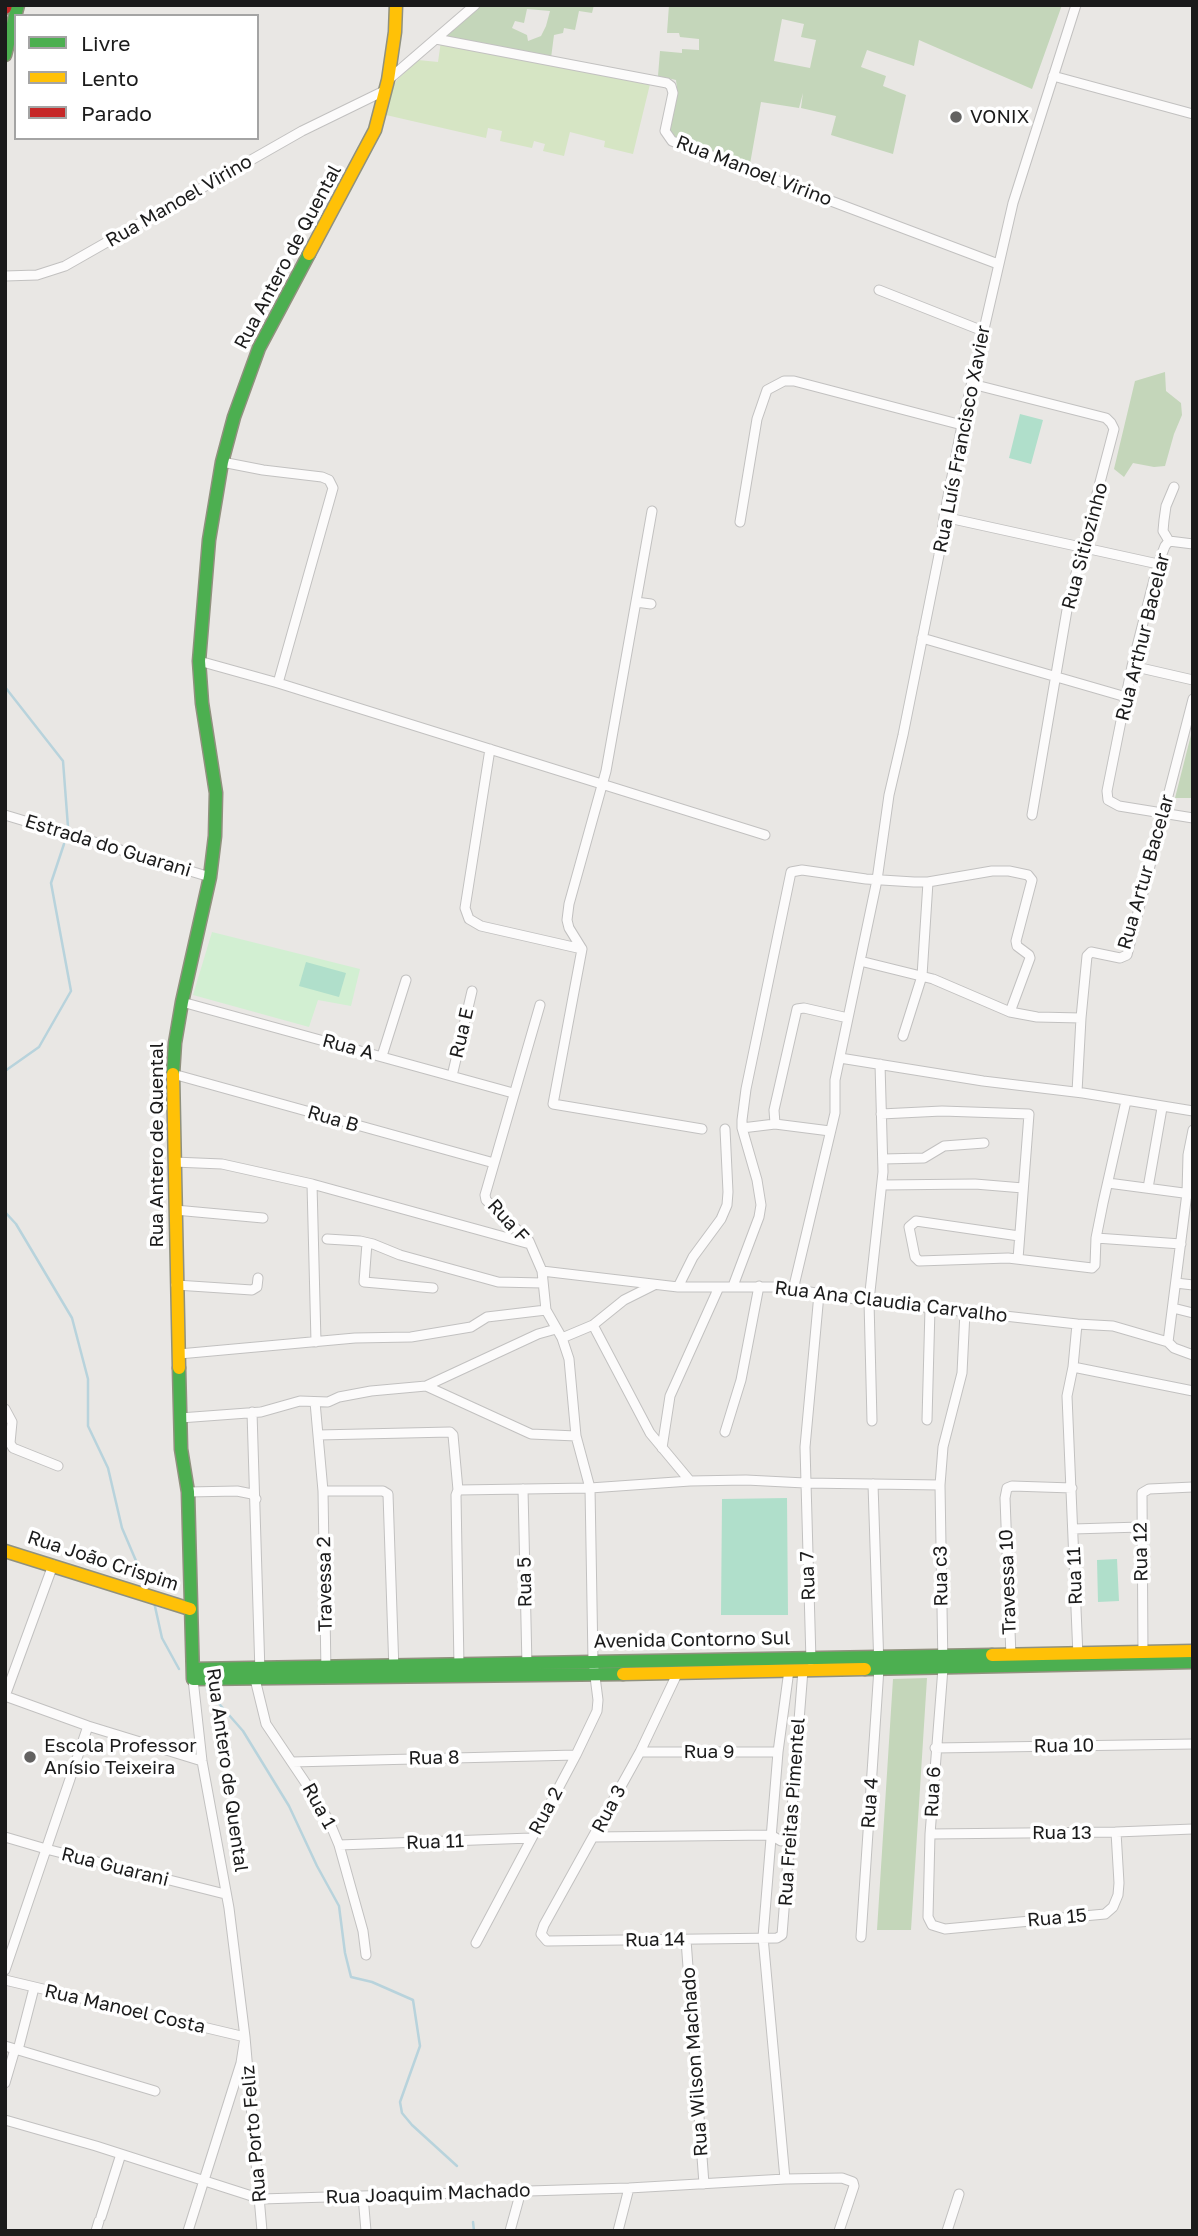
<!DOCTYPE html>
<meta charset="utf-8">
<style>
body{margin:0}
#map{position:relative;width:1198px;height:2236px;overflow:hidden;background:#e9e7e4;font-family:"Golos Text",sans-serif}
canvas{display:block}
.frame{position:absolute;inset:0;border:7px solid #1b1b1b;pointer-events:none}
.legend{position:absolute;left:14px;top:14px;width:245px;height:126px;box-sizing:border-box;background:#fff;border:2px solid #a4a4a4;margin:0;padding:9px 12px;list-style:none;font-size:21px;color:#1b1b1b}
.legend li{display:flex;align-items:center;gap:14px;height:35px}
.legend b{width:35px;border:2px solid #a4a4a4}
</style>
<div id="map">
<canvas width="1198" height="2236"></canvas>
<div class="frame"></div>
<ul class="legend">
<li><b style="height:9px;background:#4caf50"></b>Livre</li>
<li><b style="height:9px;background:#ffc107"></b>Lento</li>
<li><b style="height:9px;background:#c62828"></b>Parado</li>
</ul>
</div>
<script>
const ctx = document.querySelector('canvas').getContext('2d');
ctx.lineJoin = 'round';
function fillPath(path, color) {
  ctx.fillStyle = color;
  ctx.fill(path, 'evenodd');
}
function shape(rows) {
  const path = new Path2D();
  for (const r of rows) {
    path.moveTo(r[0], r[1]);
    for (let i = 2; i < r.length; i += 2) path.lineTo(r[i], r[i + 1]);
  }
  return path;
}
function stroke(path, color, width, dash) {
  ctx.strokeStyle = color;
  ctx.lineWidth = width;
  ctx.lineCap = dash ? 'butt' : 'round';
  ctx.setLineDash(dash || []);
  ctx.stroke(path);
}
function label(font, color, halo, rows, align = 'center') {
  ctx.font = font + ' "Golos Text",sans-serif';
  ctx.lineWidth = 7;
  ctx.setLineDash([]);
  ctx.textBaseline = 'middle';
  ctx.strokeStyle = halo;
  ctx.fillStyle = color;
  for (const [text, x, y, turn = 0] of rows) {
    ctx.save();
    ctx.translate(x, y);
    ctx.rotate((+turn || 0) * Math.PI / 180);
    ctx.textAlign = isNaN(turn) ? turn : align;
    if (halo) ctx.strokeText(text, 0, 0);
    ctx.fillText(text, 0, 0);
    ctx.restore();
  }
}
fillPath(shape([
 [441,41,651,80,633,154,604,147,605,141,570,132,564,156,543,151,545,144,534,141,532,148,500,141,502,131,488,128,486,138,386,115,392,89,397,80,418,60,438,62]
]), '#d6e5c4');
fillPath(shape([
 [478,5,594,5,592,13,579,11,575,30,564,28,563,33,554,35,551,58,440,37],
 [527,9,550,11,546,26,541,36,528,41,527,35,512,28,515,21,524,23],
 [669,5,1062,5,1032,89,919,40,914,66,867,50,861,67,886,76,883,86,906,95,893,154,831,135,836,116,801,108,803,93,799,108,761,102,750,164,673,137,667,129,677,88,676,80,658,76,660,51,682,53,682,49,699,50,699,39,680,37,679,33,667,33],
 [782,19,804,24,801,37,816,40,810,68,774,61],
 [1165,372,1166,391,1181,403,1182,415,1174,434,1165,466,1154,467,1133,463,1124,477,1114,469,1135,381],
 [1193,727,1193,798,1175,798],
 [927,1678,911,1930,877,1930,893,1679]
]), '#c4d6ba');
fillPath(shape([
 [212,932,360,969,351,1006,318,1000,309,1027,193,995]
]), '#d2efd2');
fillPath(shape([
 [1020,414,1043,420,1031,464,1009,458],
 [306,962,346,973,339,997,299,986],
 [787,1498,788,1615,721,1615,722,1499],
 [1117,1559,1119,1601,1098,1602,1097,1560]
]), '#b0dfcb');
stroke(shape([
 [5,687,63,761,68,827],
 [5,1071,39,1047,71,991,51,883,64,844],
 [5,1212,16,1224,72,1318,88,1379,88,1426,108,1468,122,1528,148,1589],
 [154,1602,162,1638,179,1669],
 [207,1690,243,1731,289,1806,317,1866,339,1906,345,1953,351,1977,372,1982,413,2000,420,2046,400,2102,402,2113,412,2125,457,2166],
 [473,2222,474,2231]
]), '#b8d3dc', 2.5);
const street = shape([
 [436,39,667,83,671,86,673,93,665,131,672,141,998,264],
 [1053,76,1193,114],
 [388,80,475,5],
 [5,276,37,275,65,266,302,131,386,90],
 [879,290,983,331],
 [972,384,1106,418,1111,423,1114,429,1068,604,1032,815],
 [222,462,263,470,322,477,329,480,333,488,278,683],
 [1174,487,1166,506,1164,520,1163,531,1169,541,1165,546,1158,564,1132,666,1107,791,1108,800,1119,806,1193,818],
 [652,511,606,771,569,904,567,920,569,928,582,949,553,1104,702,1129],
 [944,517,1158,564],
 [740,522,757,419,767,390,784,381,794,381,962,425],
 [1169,541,1193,544],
 [636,602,651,604],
 [922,638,1126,697],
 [199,661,278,683,765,835],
 [1132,666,1193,680],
 [490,749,465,908,469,919,481,926,582,949],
 [5,815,210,877],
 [860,961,933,979,1010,1012,1037,1017,1081,1018],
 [182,1002,513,1093],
 [903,1036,922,976,928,882],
 [382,1056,406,980],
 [840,1058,983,1081,1083,1093,1193,1111],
 [173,1074,494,1163],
 [452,1076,472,991],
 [1077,1092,1081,1018,1087,956,1091,952,1120,958,1127,955,1193,699],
 [881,1114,942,1111,1029,1114,1018,1259],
 [742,1128,775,1124],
 [830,1131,775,1124,774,1110,797,1009,804,1008,848,1018],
 [883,1159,924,1158,944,1146,984,1143],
 [174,1162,222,1164,312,1184,530,1244],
 [1108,1183,1191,1194],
 [312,1184,316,1342],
 [882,1185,975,1184,1023,1188],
 [1148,1188,1162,1108],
 [175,1210,263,1218],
 [1019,1236,916,1221,909,1227,915,1257,919,1261,1008,1258,1092,1268,1095,1265,1096,1238,1103,1203,1126,1101],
 [1096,1238,1181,1244],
 [327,1239,360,1241,373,1244,400,1255,498,1282,542,1283],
 [367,1243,364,1282,433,1288],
 [542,1271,678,1287,777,1287,869,1301,1077,1324,1073,1367,1067,1396,1078,1656],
 [1176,1283,1193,1285],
 [176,1285,252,1290,257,1287,258,1278],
 [733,1286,759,1217,761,1205,757,1180,742,1128,742,1120,746,1089,791,872,802,870,866,879,914,882,928,882,992,871,1009,871,1028,875,1032,880,1016,941,1017,946,1029,955,1030,958,1010,1012],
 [678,1287,693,1257,721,1219,727,1205,728,1192,725,1129],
 [793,1290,835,1113,835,1080,877,880,889,795,903,735,939,555,944,517,962,425,1013,203,1076,5],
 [1173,1308,1193,1313],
 [965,1312,962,1373,943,1447,940,1485,943,1668,930,1834,928,1917,932,1925,945,1929,1105,1914,1113,1907,1118,1895,1119,1883,1116,1832],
 [1077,1324,1113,1326,1168,1342,1187,1193,1188,1155,1193,1130],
 [593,1325,650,1433,690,1481],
 [562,1338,593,1325,624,1300,654,1285],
 [1168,1342,1174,1348,1193,1355],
 [179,1354,355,1338,411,1337,471,1327,487,1317,546,1310],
 [1073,1367,1193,1391],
 [426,1386,531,1434,576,1436],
 [315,1402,323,1491,326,1672],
 [5,1409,12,1422,10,1443,13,1448,58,1466],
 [252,1412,260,1673],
 [180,1418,261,1412,300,1401,328,1402,339,1397,371,1391,426,1386,538,1334,556,1329],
 [927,1420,930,1308],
 [872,1421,869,1301,883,1172,880,1064],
 [725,1432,741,1380,759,1286],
 [318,1435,450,1432,453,1435,458,1490],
 [662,1448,670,1396,719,1287],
 [523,1489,527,1666],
 [323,1491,383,1491,388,1494,394,1671],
 [188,1492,237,1491,252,1494,256,1499],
 [1073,1529,1141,1527],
 [53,1565,5,1696,88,1726,202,1761],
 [1143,1655,1142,1493,1149,1489,1193,1487],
 [1011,1657,1005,1498,1007,1488,1012,1486,1072,1488],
 [811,1661,805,1447,819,1294],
 [459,1667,456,1495,458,1490,590,1488,690,1481,746,1480,805,1483,940,1485],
 [678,1672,640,1752,544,1925,541,1934,547,1941,777,1938,782,1935,803,1670],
 [254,1675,266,1724,305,1782,329,1821,339,1845,363,1931,366,1955],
 [935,1748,1193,1744],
 [640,1752,778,1752],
 [292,1762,576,1755],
 [930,1834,1116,1832,1193,1829],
 [5,1837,46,1849,225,1894],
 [594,1837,771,1835,781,1841,790,1837],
 [339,1845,531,1838],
 [861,1937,879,1668,873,1484],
 [686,1940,704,2184],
 [476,1943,576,1755,597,1711,598,1700,593,1661,590,1488,576,1436,569,1359,562,1338,546,1310,542,1271,529,1241,486,1200,485,1195,540,1005],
 [5,1970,88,1726],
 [5,1980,245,2037,262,2231],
 [5,2046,155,2091],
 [18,2050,34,1988],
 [5,2083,15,2049],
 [5,2120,96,2146,261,2199,629,2188,785,2179,842,2178,853,2182,854,2186,839,2231],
 [785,2179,763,1937,778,1752,789,1670],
 [363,2196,366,2231],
 [101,2217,121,2154],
 [96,2231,99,2221],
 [188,2231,241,2063,245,2037,229,1908,202,1761,193,1679],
 [510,2231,521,2191],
 [618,2231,629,2188],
 [947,2231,959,2194]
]);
const fast = shape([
 [5,55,18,5],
 [173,1074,175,1043,182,1002,210,877,215,836,216,793,202,703,199,661,209,540,222,462,234,417,259,348,309,254],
 [179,1368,181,1449,188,1492,193,1679,623,1674],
 [193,1669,992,1655],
 [865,1669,1193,1662]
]);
const slow = shape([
 [309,254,375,130,388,80,395,32,396,5],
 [173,1074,179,1368],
 [5,1551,190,1609],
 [992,1655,1193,1651],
 [623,1674,865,1669]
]);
const jam = shape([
 [5,8,6,5]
]);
stroke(street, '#c2c1c0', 11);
stroke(fast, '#90917e', 15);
stroke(slow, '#90917e', 15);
stroke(jam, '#90917e', 15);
stroke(street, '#fcfbfb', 9);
stroke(fast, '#4caf50', 12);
stroke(slow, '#ffc107', 12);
stroke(jam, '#c62828', 12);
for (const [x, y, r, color] of [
 [956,117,7,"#636261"],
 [30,1757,7,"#636261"]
]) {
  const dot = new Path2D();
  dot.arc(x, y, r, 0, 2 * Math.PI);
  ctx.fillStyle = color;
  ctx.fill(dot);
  stroke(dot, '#fff', 2.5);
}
label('19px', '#1b1b1b', '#fff', [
 ["VONIX",970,117],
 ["Escola Professor",44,1746],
 ["Anísio Teixeira",44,1768]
], 'left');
label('19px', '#1b1b1b', '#fff', [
 ["Rua Manoel Virino",754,171,21],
 ["Rua Manoel Virino",179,201,-30],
 ["Rua Antero de Quental",288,257,-62],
 ["Rua Luís Francisco Xavier",962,439,-79],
 ["Rua Sitiozinho",1085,546,-75],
 ["Rua Arthur Bacelar",1143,637,-76],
 ["Estrada do Guarani",108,846,17],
 ["Rua Artur Bacelar",1146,872,-74],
 ["Rua E",462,1033,-77],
 ["Rua A",348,1047,15],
 ["Rua B",333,1119,16],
 ["Rua Antero de Quental",157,1145,-90],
 ["Rua F",508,1221,48],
 ["Rua Ana Claudia Carvalho",891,1302,7],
 ["Rua 12",1141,1552,-91],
 ["Rua João Crispim",103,1561,18],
 ["Rua 7",808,1576,-92],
 ["Rua c3",941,1576,-91],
 ["Rua 11",1075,1576,-92],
 ["Rua 5",525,1582,-91],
 ["Travessa 10",1008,1582,-92],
 ["Travessa 2",325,1584,-91],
 ["Avenida Contorno Sul",692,1640,-1],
 ["Rua 10",1064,1746,-1],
 ["Rua 9",709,1752],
 ["Rua 8",434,1758,-1],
 ["Rua Antero de Quental",227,1770,82],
 ["Rua 6",933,1792,-87],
 ["Rua 4",870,1803,-86],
 ["Rua 1",319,1806,61],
 ["Rua 3",609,1809,-62],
 ["Rua 2",546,1811,-62],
 ["Rua Freitas Pimentel",792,1812,-86],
 ["Rua 13",1062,1833],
 ["Rua 11",435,1842,-2],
 ["Rua Guarani",115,1867,14],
 ["Rua 15",1057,1918,-5],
 ["Rua 14",655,1940,-1],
 ["Rua Manoel Costa",125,2009,13],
 ["Rua Wilson Machado",695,2062,-94],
 ["Rua Porto Feliz",254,2134,-95],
 ["Rua Joaquim Machado",428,2194,-2]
]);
</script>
